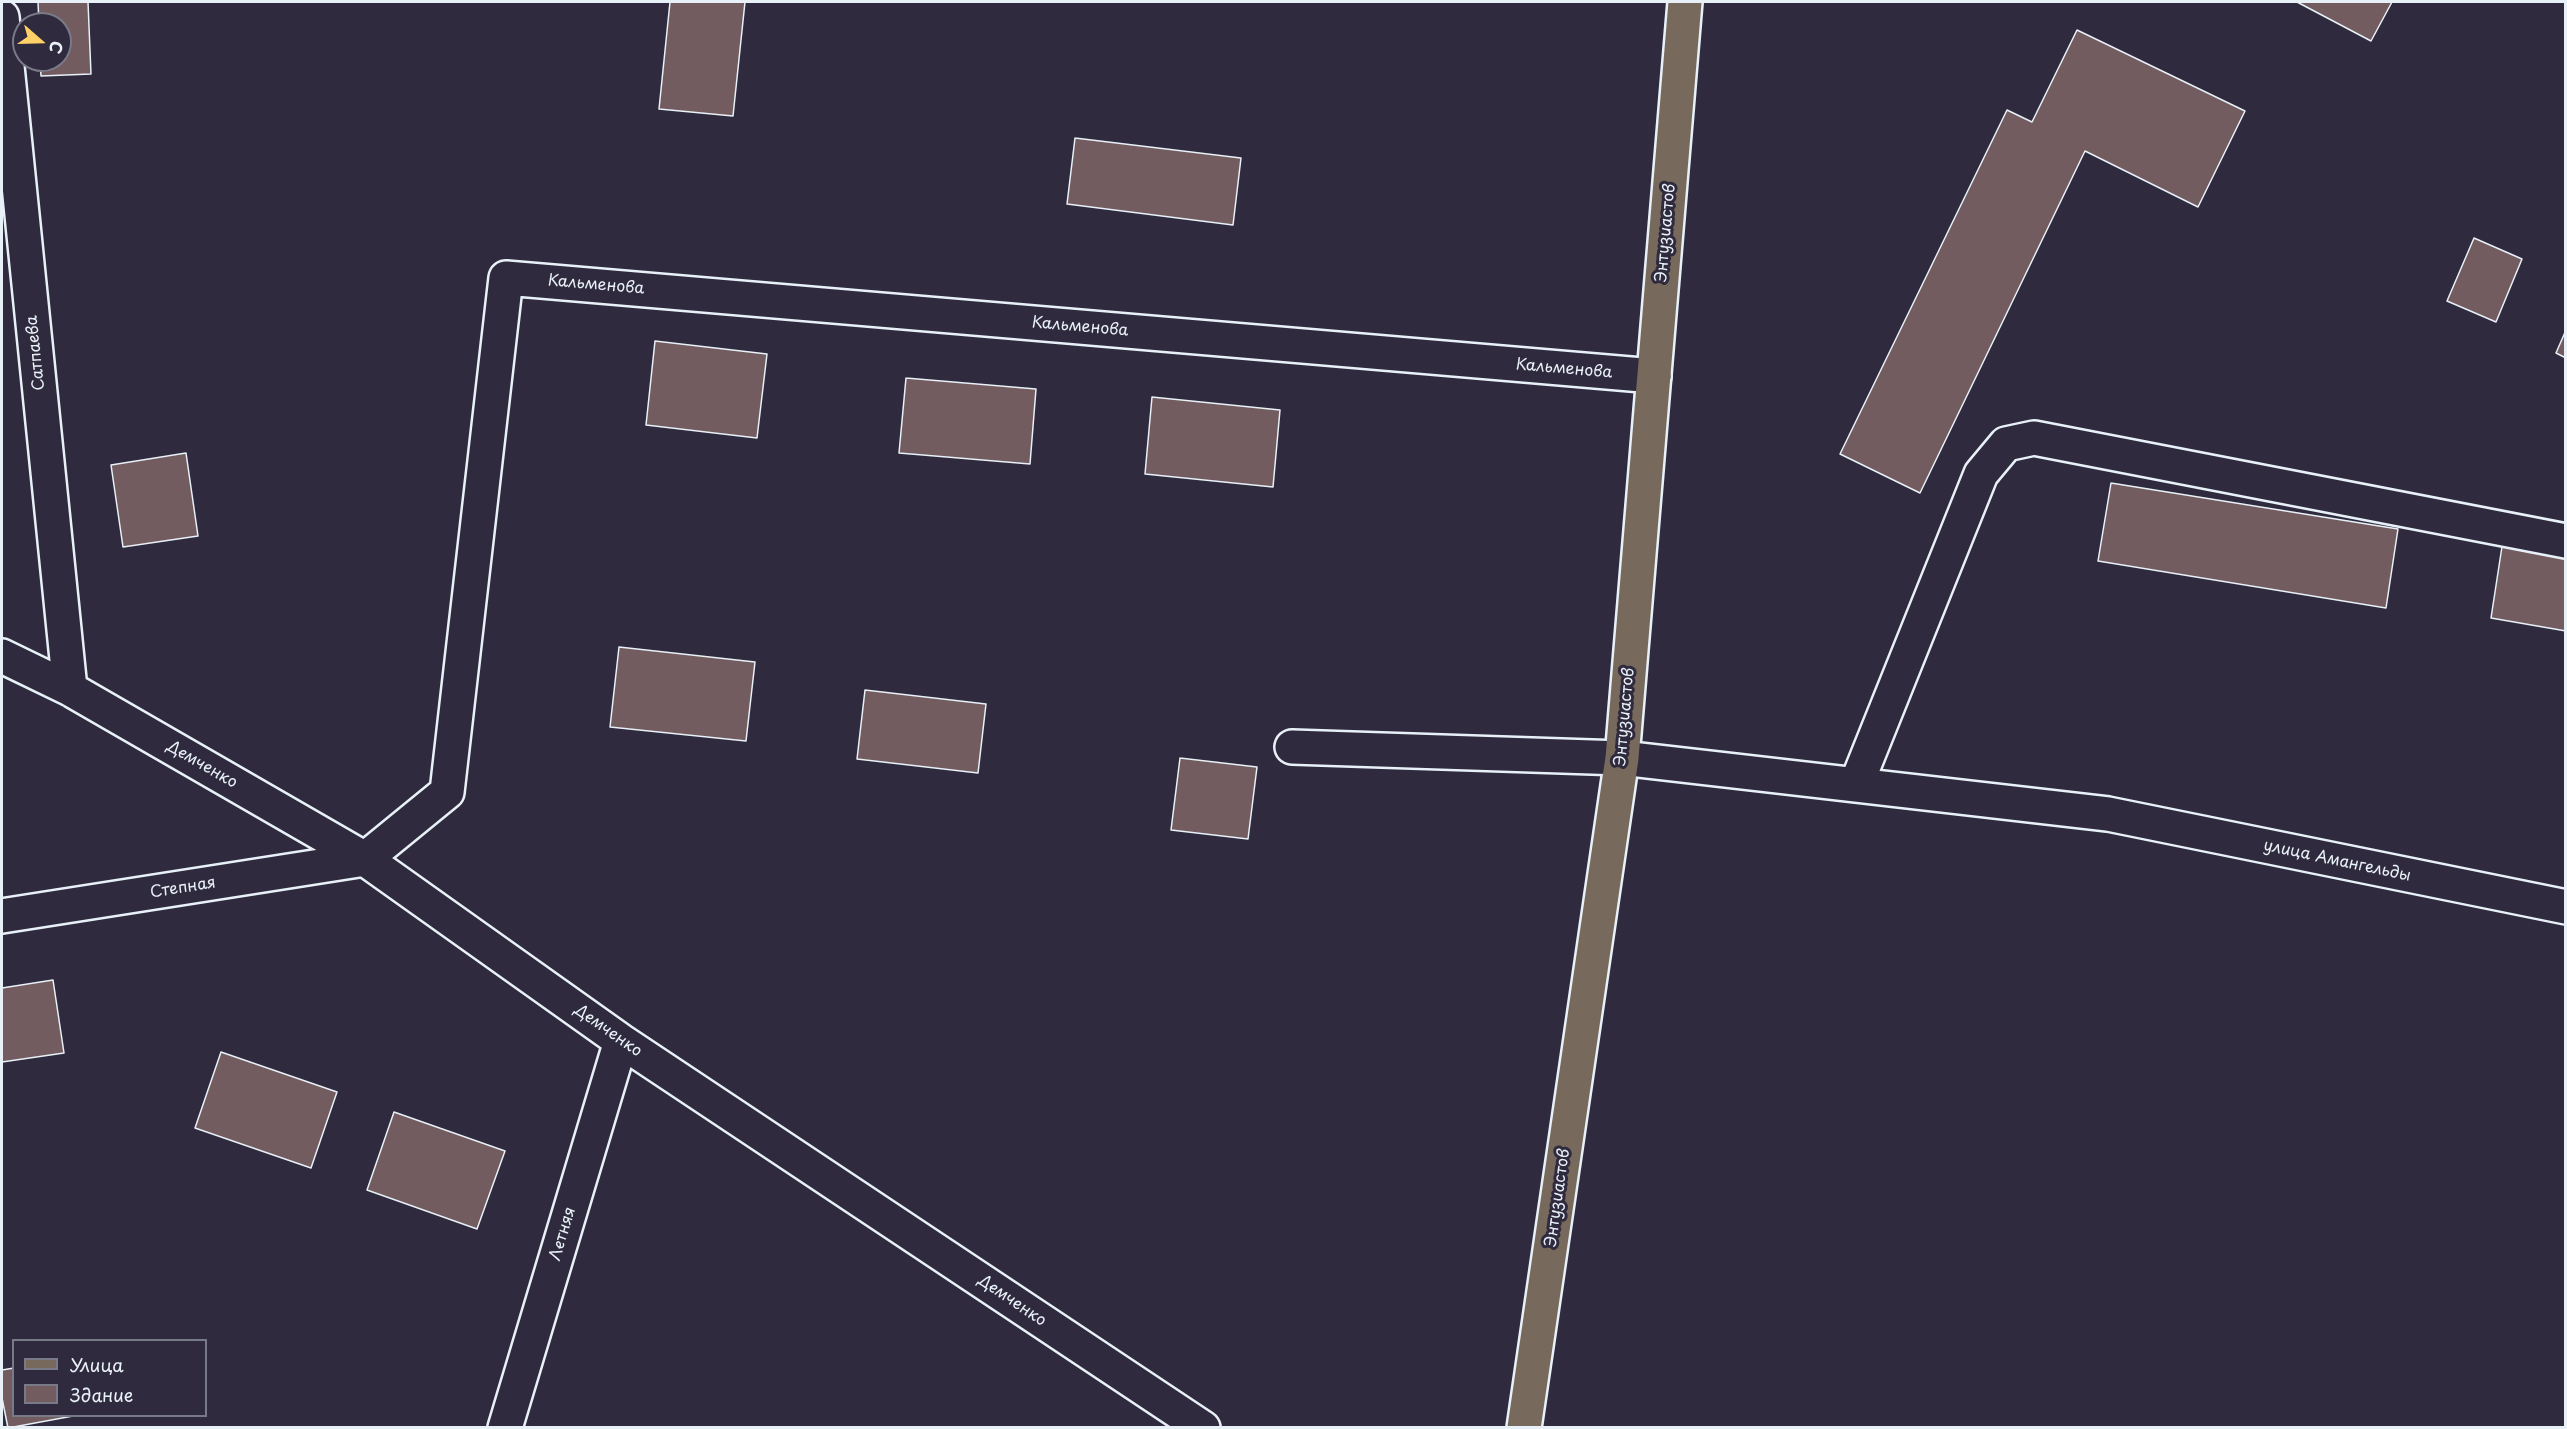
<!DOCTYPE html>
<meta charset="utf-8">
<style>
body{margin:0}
#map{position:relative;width:2567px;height:1429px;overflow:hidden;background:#2f2a3d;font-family:"Playpen Sans",sans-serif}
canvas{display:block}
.frame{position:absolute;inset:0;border:3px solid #e8f1f8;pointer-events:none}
.legend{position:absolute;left:12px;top:1339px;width:195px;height:78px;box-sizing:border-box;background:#2f2a3d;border:2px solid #797a88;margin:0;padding:8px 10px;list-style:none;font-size:18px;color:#e8f1f8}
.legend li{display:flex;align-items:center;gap:12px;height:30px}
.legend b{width:30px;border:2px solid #797a88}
.north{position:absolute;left:12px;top:12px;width:60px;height:60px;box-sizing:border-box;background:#2f2a3d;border:2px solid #797a88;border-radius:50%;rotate:110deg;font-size:16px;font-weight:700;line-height:24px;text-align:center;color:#e8f1f8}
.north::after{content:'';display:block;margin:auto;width:21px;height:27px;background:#ffd166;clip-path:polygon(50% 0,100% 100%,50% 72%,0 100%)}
</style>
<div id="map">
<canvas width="2567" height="1429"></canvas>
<div class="frame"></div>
<ul class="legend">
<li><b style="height:8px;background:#77695c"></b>Улица</li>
<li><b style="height:16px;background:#725c60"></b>Здание</li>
</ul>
<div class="north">С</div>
</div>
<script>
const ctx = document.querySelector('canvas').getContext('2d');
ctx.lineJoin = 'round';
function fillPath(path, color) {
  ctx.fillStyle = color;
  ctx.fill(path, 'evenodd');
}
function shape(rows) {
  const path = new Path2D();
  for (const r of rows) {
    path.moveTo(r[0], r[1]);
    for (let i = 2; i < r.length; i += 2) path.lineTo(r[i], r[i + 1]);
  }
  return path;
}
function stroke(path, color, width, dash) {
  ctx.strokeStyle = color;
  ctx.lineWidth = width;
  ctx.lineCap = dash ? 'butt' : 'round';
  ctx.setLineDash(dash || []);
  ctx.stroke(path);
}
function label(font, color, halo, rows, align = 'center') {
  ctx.font = font + ' "Playpen Sans",sans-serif';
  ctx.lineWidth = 6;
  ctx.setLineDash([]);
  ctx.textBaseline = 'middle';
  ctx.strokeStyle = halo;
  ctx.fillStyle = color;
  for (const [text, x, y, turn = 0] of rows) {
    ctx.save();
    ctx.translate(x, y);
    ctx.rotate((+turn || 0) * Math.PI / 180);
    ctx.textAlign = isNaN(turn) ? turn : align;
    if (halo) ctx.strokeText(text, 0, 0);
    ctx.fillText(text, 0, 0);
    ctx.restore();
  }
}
const building = shape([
 [38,2,88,2,91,74,41,76,40,60,60,60,60,24,39,24,38,2],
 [670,2,745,2,733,116,659,109,670,2],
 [2297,2,2392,2,2371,41,2297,2],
 [2077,30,2245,111,2198,207,2085,151,1920,493,1840,454,2007,110,2032,122,2077,30],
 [1075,138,1241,158,1233,225,1067,204,1075,138],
 [2474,238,2522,259,2496,322,2447,301,2474,238],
 [2566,330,2566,358,2556,353,2566,330],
 [655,341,767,354,757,438,646,425,655,341],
 [906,378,1036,389,1030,464,899,453,906,378],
 [1152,397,1280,410,1273,487,1145,474,1152,397],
 [186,453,198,536,123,547,111,465,186,453],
 [2111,483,2398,529,2386,608,2098,561,2111,483],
 [2503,540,2566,550,2566,631,2491,618,2503,540],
 [619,647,755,662,746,741,610,727,619,647],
 [865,690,986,704,978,773,857,759,865,690],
 [1180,758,1257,767,1248,839,1171,830,1180,758],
 [53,980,64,1053,2,1062,2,988,53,980],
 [221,1052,337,1092,311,1168,195,1128,221,1052],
 [394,1112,505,1151,477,1229,367,1190,394,1112],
 [14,1368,14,1416,73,1416,8,1428,2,1398,2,1370,14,1368]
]);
fillPath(building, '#725c60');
stroke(building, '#e8f1f8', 1.5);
const minor = shape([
 [2,17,70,689],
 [2,656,70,689,365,859,621,1041,1203,1428],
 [1292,747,1622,758,2108,814,2566,907],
 [1856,785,1981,474,2006,444,2034,438,2566,541],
 [2,916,365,859,447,792,506,278,1654,376],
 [505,1428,621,1041]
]);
const major = shape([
 [1524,1428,1622,758,1685,2]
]);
stroke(minor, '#e8f1f8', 38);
stroke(major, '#e8f1f8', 38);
stroke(minor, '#2f2a3d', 33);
stroke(major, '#77695c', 33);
label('16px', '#e8f1f8', '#2f2a3d', [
 ["Энтузиастов",1666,233,-85],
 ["Кальменова",596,285,5],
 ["Кальменова",1080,327,5],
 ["Сатпаева",36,353,-96],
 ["Кальменова",1564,369,5],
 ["Энтузиастов",1625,717,-85],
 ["Демченко",202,765,30],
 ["улица Амангельды",2337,861,12],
 ["Степная",183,888,-9],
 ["Демченко",608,1031,35],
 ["Энтузиастов",1558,1198,-82],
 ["Летняя",563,1234,-73],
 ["Демченко",1012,1301,34]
]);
</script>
